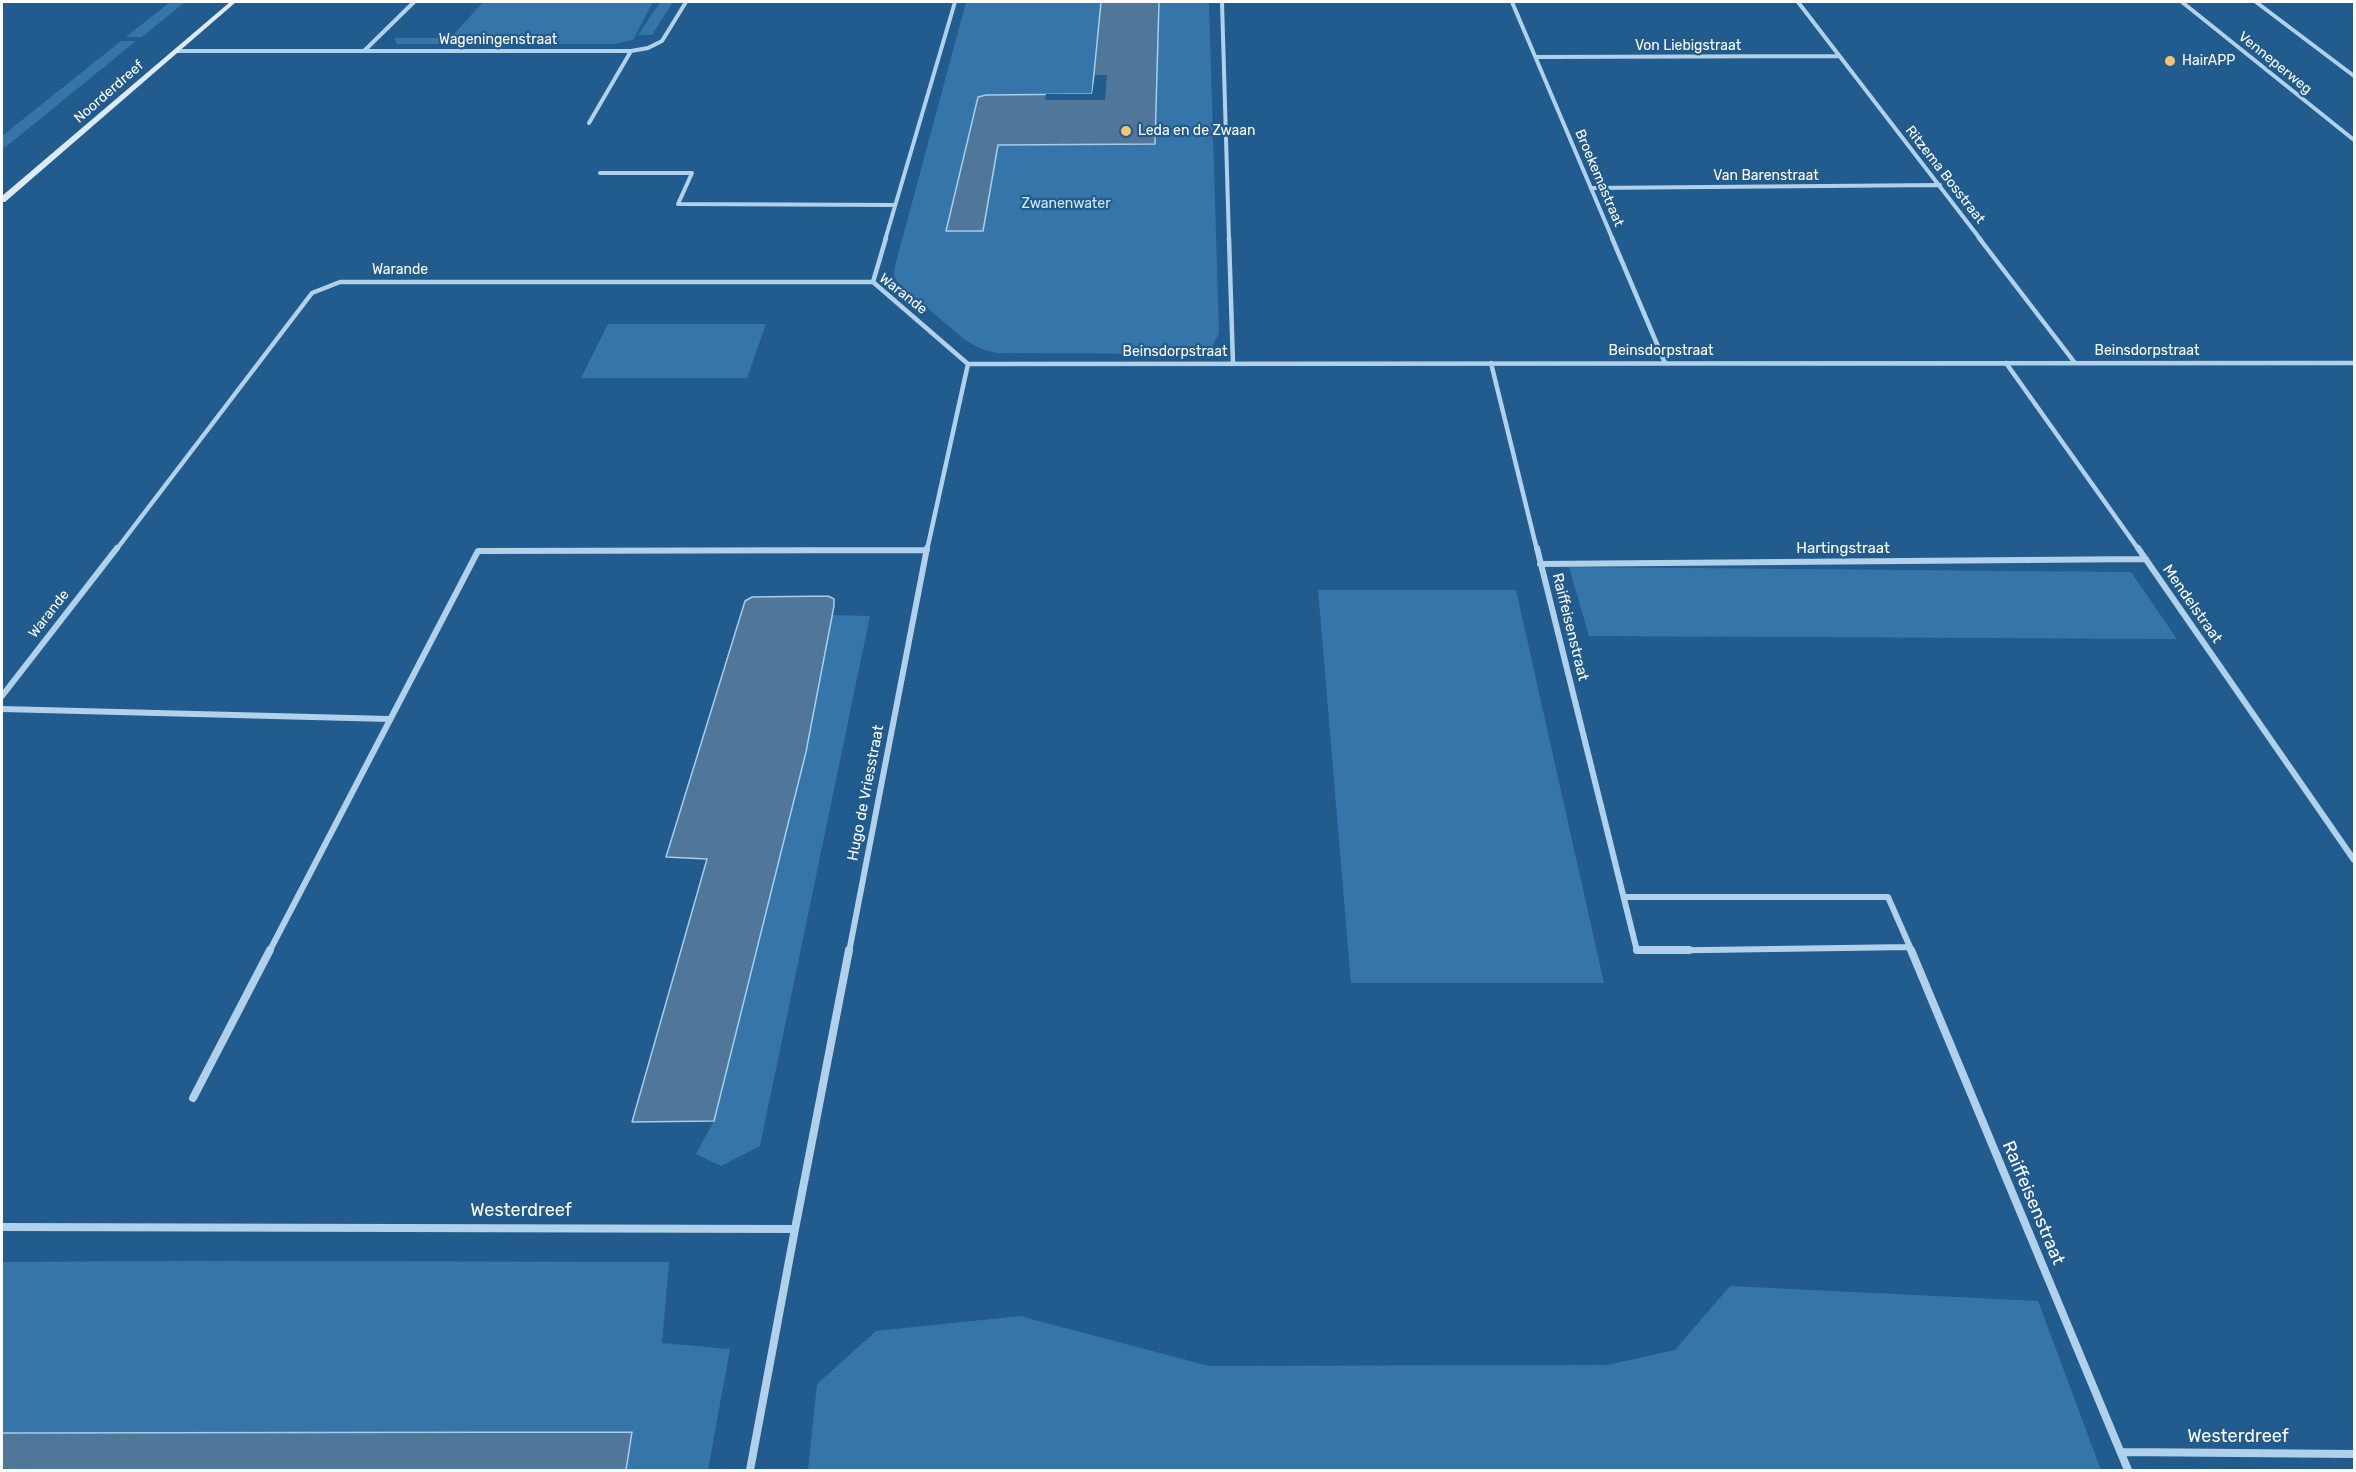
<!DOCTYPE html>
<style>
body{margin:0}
#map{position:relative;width:2356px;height:1472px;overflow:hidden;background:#225b8d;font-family:Rubik,sans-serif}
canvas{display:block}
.frame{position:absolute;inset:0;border:3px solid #fff;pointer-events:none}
</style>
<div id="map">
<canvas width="2356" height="1472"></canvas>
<div class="frame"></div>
</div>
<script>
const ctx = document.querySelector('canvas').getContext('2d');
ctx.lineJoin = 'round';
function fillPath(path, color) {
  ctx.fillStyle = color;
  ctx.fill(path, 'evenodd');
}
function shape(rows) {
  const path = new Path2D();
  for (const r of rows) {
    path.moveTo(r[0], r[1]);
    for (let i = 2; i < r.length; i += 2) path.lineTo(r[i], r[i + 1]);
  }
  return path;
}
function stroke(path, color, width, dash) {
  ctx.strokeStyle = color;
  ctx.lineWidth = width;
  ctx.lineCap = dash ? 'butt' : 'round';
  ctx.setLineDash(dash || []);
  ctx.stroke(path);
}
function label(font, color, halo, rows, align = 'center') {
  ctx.font = font + ' Rubik,sans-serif';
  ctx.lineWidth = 4.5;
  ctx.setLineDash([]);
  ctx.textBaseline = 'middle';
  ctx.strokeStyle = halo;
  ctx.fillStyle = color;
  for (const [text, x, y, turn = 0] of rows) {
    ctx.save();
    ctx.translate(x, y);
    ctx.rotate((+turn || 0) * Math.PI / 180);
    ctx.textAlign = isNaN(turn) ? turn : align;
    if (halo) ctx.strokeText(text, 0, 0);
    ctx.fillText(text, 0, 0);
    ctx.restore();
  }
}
fillPath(shape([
 [170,2,185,2,142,37,126,37],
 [483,2,653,2,633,40,614,44,397,44,394,38,453,38,455,33],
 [660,2,673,2,652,35,638,35],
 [966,2,1209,2,1219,333,1212,347,1190,354,997,353,981,349,965,340,898,283,894,276,895,266],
 [121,41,136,41,2,150,2,136],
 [608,324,766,324,747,378,581,378],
 [1569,567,2131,572,2177,639,1589,636],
 [1318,590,1516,590,1604,983,1351,983],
 [832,615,870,616,760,1146,721,1166,696,1154,714,1121,806,752],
 [190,1261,669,1262,662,1343,730,1349,708,1470,626,1470,631,1432,2,1433,2,1262],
 [1730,1286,2038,1301,2101,1470,808,1470,817,1384,876,1331,1020,1316,1209,1366,1607,1365,1675,1350]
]), '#3675aa');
const water = shape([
 [1101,2,1159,2,1155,144,998,145,983,231,946,231,978,97,986,95,1092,94,1101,2],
 [828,596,834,599,834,606,806,752,714,1121,632,1122,707,859,666,857,745,601,752,597,828,596],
 [632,1432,626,1470,2,1470,2,1433,632,1432]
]);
fillPath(water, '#50779a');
stroke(water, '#a5cdec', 1.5);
fillPath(shape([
 [1095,75,1107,75,1105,100,1045,100,1046,94,1092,94]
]), '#225b8d');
stroke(shape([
 [1222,2,1229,240],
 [1512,2,1613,240],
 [1798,2,1981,240],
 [2182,2,2354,140],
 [2256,2,2354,76],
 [365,50,414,2],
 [176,51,631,51,648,48,662,41,686,2],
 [1537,57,1839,56],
 [589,123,631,51],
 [600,173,692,173,678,204,895,205],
 [1592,188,1940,185],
 [885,240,955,2]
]), '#b1d1eb', 4);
stroke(shape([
 [1229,238,1233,364],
 [1612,238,1665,363],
 [1979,238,2075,363],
 [873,282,886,238],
 [1491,363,1537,550],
 [2006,363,2139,550],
 [968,364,2354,363],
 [116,550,312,293,340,282,873,282,968,364],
 [927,550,968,364]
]), '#b1d1eb', 4.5);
stroke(shape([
 [1537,548,1637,951,1910,947,1912,952],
 [2138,548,2354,860],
 [1540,564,2146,559],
 [2,696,117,548],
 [2,709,389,719],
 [1625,897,1888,897,1910,947],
 [269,952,478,551,927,550],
 [849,952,927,548]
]), '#b1d1eb', 6);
stroke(shape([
 [1637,950,1689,950],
 [1911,950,2128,1470],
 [193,1098,270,950],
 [2,1227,795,1229,750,1470],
 [795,1229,849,950],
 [2121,1452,2354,1454]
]), '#b1d1eb', 8);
fillPath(shape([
 [230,2,236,2,5,202,2,202,2,196,230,2]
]), '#ddebf9');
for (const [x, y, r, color] of [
 [2170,61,6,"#f7c574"],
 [1126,131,6,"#f7c574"]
]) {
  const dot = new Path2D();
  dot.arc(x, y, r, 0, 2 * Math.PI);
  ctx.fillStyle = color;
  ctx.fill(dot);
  stroke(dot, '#225b8d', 2);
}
label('14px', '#fff', '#225b8d', [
 ["Wageningenstraat",498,40],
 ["Von Liebigstraat",1688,46],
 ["Venneperweg",2275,63,39],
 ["Noorderdreef",109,92,-41],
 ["Ritzema Bosstraat",1945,175,52],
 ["Van Barenstraat",1766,176],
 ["Broekemastraat",1599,178,67],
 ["Warande",400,270],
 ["Warande",903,294,38],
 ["Beinsdorpstraat",1661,351],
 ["Beinsdorpstraat",2147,351],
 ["Beinsdorpstraat",1175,352],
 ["Warande",49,614,-52]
]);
label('14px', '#fff', '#225b8d', [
 ["HairAPP",2182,61],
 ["Leda en de Zwaan",1138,131]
], 'left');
label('14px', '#d6e9f8', '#225b8d', [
 ["Zwanenwater",1066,204]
]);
label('15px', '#fff', '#225b8d', [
 ["Hartingstraat",1843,549],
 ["Mendelstraat",2192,604,55],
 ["Raiffeisenstraat",1570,627,76],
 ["Hugo de Vriesstraat",866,793,-79]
]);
label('18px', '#fff', '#225b8d', [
 ["Raiffeisenstraat",2033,1203,67],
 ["Westerdreef",521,1211],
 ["Westerdreef",2238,1437]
]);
</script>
